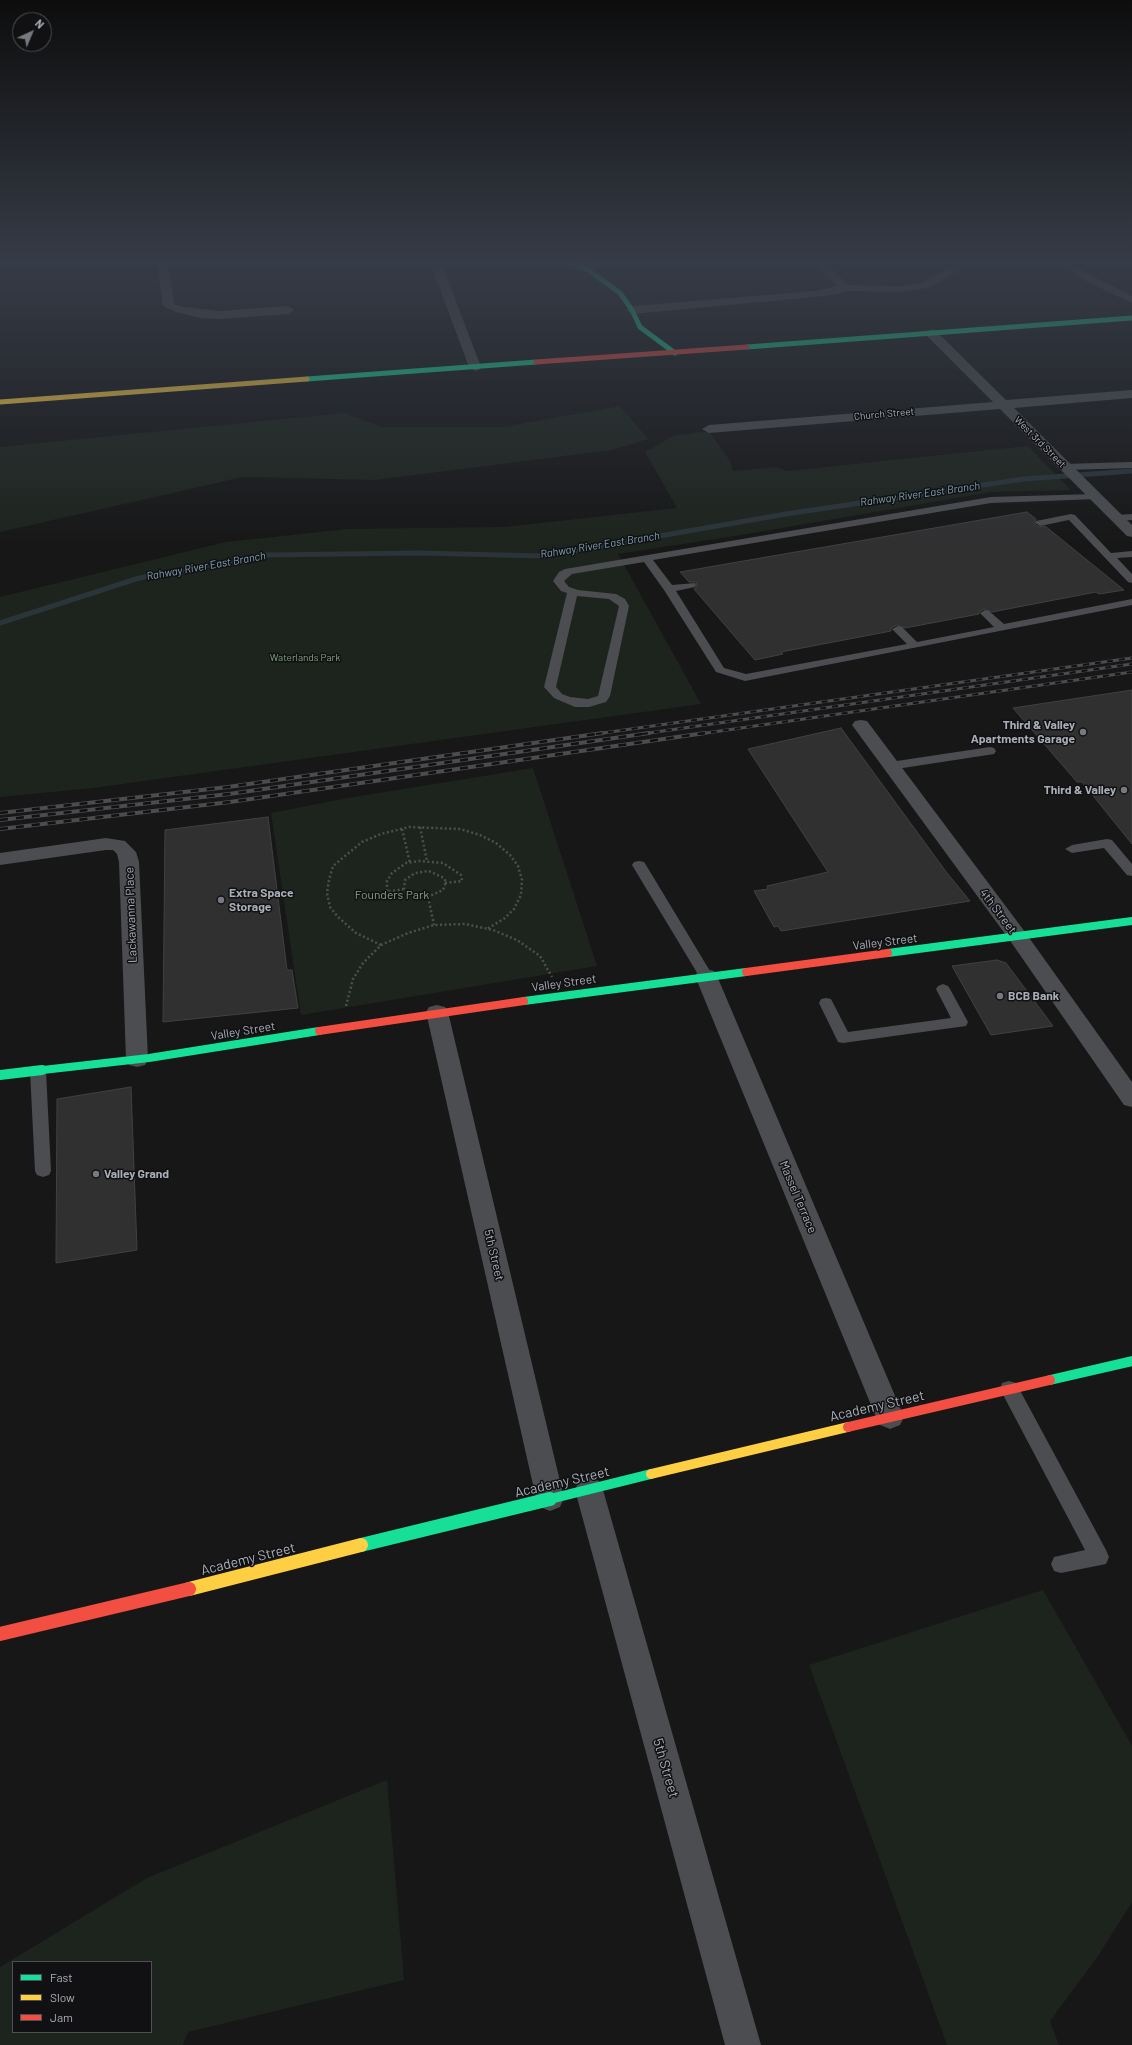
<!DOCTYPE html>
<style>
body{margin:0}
#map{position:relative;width:1132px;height:2045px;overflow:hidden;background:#171717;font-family:Barlow,sans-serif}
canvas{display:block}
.legend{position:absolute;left:12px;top:1961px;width:140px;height:72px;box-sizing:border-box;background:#111113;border:1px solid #4d5055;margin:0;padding:5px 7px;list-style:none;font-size:12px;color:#a8afb8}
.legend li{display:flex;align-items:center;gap:8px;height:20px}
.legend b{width:20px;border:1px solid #4d5055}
.north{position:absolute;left:12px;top:12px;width:40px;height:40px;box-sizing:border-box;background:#111113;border:1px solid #4d5055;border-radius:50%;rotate:44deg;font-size:11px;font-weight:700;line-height:16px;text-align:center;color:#a8afb8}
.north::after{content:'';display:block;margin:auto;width:14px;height:18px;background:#757a80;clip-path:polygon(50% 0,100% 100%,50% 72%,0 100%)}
</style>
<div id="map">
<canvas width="1132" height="2045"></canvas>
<ul class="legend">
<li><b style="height:5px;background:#16e098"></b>Fast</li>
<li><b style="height:5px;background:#ffcf43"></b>Slow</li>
<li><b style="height:5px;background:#f24e42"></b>Jam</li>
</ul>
<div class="north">N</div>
</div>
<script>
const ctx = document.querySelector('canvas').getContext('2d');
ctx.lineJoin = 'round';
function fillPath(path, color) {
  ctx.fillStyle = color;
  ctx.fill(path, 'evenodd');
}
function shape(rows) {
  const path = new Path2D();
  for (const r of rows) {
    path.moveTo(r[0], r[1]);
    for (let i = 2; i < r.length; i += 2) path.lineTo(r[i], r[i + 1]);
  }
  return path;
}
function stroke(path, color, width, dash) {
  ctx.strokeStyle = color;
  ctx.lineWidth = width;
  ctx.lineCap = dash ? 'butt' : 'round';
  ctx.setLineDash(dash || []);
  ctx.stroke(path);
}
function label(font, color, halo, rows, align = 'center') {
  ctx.font = font + ' Barlow,sans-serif';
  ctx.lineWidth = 3;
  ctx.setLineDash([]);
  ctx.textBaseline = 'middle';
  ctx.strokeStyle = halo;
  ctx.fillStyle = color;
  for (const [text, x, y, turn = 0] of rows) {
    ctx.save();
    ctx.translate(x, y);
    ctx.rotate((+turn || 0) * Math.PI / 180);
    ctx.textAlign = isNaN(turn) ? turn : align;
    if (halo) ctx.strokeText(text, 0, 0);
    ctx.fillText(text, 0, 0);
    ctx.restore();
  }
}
fillPath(shape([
 [620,406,648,439,612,450,375,480,243,477,0,532,0,447,344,413,382,427,503,427],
 [709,431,730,461,733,471,777,467,787,471,1028,446,1071,490,991,492,741,535,618,554,701,704,93,788,0,797,0,597,226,542,348,529,505,527,677,508,645,452,673,436],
 [533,768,597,966,301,1015,271,813,348,798],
 [1043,1590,1132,1746,1132,1902,1098,1956,1050,2021,1059,2045,947,2045,809,1665],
 [387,1780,404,1980,188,2032,183,2045,0,2045,0,1967,147,1878],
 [13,1962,151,1962,151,2032,13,2032]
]), '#1d241d');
stroke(shape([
 [0,623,139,578,265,555,419,553,544,556,792,513,1024,479,1132,471]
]), '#2a3439', 5);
const building = shape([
 [1027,512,1036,519,1034,524,1039,527,1045,526,1124,590,1099,594,1096,592,992,612,984,609,979,612,979,614,905,628,897,625,891,628,891,631,781,652,783,654,755,660,694,589,697,586,696,582,689,582,680,572,1027,512],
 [1132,690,1132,844,1082,782,1077,782,1013,708,1132,690],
 [841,728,947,873,970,901,781,931,778,926,774,927,754,891,768,889,767,886,828,872,748,749,841,728],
 [268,817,287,970,292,970,298,1008,163,1022,165,830,268,817],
 [997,960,1006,963,1053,1026,991,1035,952,966,997,960],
 [131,1087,137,1250,56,1263,57,1099,131,1087]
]);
fillPath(building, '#303031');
stroke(building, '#3f4143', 1);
stroke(shape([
 [420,827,427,861],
 [402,829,410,863],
 [429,871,444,878,446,882,443,890,428,897,413,896,404,889,405,880,415,873,429,871],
 [404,889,387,892,387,881,392,873,406,863,419,861,443,863,461,875,462,881,445,883],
 [428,897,434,925],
 [381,945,356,933,338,917,330,907,327,893,329,880,333,866,362,842,381,834,409,827,460,829,480,835,496,843,510,855,518,866,522,880,521,895,514,909,505,918,487,929],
 [346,1006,353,979,363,963,381,945,408,933,434,925,465,924,493,930,517,940,540,956,552,977]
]), '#4d4e52', 2.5, [2, 2.5]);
fillPath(shape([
 [1132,462,1132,468,1064,470,1059,467,1064,464,1132,462],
 [1094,494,1099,497,1097,499,991,503,653,560,672,585,695,583,696,585,695,587,676,591,724,668,746,674,907,644,892,629,898,626,902,627,917,642,994,627,980,613,985,610,989,611,1004,624,1132,599,1132,605,745,681,716,672,664,590,644,562,572,574,564,581,569,587,578,590,616,594,625,599,629,606,610,696,606,702,589,707,575,707,554,698,544,687,567,593,561,591,553,581,559,572,565,569,991,497,1094,494],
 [577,596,609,599,619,606,598,696,588,699,570,697,562,694,556,687,577,596],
 [1071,514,1075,515,1111,553,1132,551,1132,557,1117,558,1132,574,1132,583,1128,582,1069,520,1040,526,1035,523,1036,521,1071,514],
 [1132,514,1132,520,1117,521,1112,518,1117,515,1132,514],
 [990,747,994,748,996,751,994,754,890,770,884,766,890,762,990,747],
 [1107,839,1112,840,1132,864,1132,876,1127,875,1104,848,1072,853,1065,849,1072,845,1107,839],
 [639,861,644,862,646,865,713,976,711,979,701,979,699,976,632,865,634,862,639,861],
 [943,984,948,986,950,989,968,1022,966,1026,843,1043,838,1042,819,1003,821,999,826,998,831,999,848,1032,951,1018,936,989,938,986,943,984],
 [38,1066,43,1067,46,1071,51,1171,49,1175,43,1177,37,1175,35,1171,30,1071,33,1067,38,1066],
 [1009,1381,1016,1383,1106,1550,1109,1557,1106,1564,1061,1573,1054,1571,1051,1564,1054,1557,1085,1550,1000,1389,1002,1383,1009,1381]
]), '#4b4d50');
fillPath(shape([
 [157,262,168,262,174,304,183,307,219,311,288,306,294,310,288,314,219,319,201,318,176,312,163,306,157,262],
 [430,262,441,262,481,367,479,370,475,371,469,367,430,262],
 [592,262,610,262,608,264,584,270,578,267,580,265,592,262],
 [813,262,824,262,848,285,901,286,921,283,952,267,956,266,962,269,928,288,901,292,845,291,838,294,815,297,632,314,626,310,632,306,815,291,837,286,813,262],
 [1057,262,1070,262,1096,278,1132,296,1132,303,1088,282,1057,262],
 [931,329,935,330,1006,400,1132,390,1132,398,1014,408,1132,525,1132,537,1127,536,1000,409,709,433,702,429,709,425,993,402,927,336,925,333,931,329],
 [861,720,867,721,1025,932,1132,1082,1132,1107,1124,1105,1011,942,855,729,852,725,855,721,861,720],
 [106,838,125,841,136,852,139,862,148,1059,145,1065,137,1067,129,1065,126,1059,119,862,117,854,113,850,106,850,0,865,0,853,106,838],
 [706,969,714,971,717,976,904,1417,900,1425,890,1429,880,1425,876,1417,695,976,698,971,706,969],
 [437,1005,445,1007,448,1012,564,1498,560,1507,550,1511,540,1507,536,1498,426,1012,429,1007,437,1005],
 [589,1477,599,1481,603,1490,761,2045,725,2045,575,1490,579,1481,589,1477]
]), '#4b4d50');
stroke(shape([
 [564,262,587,269,620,293,632,310,640,327,675,353],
 [747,347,1132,318],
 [307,379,536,362]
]), '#16e098', 5);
stroke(shape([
 [888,953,1132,921],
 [524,1001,746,972],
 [34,1071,149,1058,319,1031]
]), '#16e098', 8);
stroke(shape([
 [0,1075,42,1070],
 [1050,1380,1132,1361],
 [546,1500,651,1474]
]), '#16e098', 10);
stroke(shape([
 [361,1545,550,1499]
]), '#16e098', 14);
stroke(shape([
 [0,402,307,379]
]), '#ffcf43', 5);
stroke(shape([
 [651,1474,848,1427]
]), '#ffcf43', 10);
stroke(shape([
 [189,1589,361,1545]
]), '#ffcf43', 14);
stroke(shape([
 [536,362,747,347]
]), '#f24e42', 5);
stroke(shape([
 [746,972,888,953],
 [319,1031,524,1001]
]), '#f24e42', 8);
stroke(shape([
 [848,1427,1050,1380]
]), '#f24e42', 10);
stroke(shape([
 [0,1634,189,1589]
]), '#f24e42', 14);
const railFar1 = shape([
 [596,734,1132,658],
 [642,734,1132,664],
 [699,734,1132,672]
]);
const rail = shape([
 [0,813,228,787,603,733],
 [0,820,229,794,649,733],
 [0,829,230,802,705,733]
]);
stroke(railFar1, '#4b4c4f', 3);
stroke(rail, '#4b4c4f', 4);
stroke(railFar1, '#111113', 2, [6]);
stroke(rail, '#111113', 2.5, [8]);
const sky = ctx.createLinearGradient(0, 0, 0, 548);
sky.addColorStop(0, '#0d0d0d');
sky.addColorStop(0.48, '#363c47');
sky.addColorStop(1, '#363c4700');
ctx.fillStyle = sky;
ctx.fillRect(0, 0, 1132, 548);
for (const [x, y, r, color] of [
 [1083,732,4,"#757a80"],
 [1124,790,4,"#757a80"],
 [221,900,4,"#757a80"],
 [1000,996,4,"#757a80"],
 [96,1174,4,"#757a80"]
]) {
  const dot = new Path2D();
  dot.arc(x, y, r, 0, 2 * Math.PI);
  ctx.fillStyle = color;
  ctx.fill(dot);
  stroke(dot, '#111113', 1.5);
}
label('10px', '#a8afb8', '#111113', [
 ["Church Street",884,414,-5],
 ["West 3rd Street",1040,442,45]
]);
label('10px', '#81a37f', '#111113', [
 ["Waterlands Park",305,658]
]);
label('italic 11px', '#7fa1b3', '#111113', [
 ["Rahway River East Branch",920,494,-8],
 ["Rahway River East Branch",600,545,-9],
 ["Rahway River East Branch",206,566,-10]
]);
label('bold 12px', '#a8afb8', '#111113', [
 ["Third & Valley",1075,725,"right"],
 ["Apartments Garage",1075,739,"right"],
 ["Third & Valley",1116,790,"right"],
 ["Extra Space",229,893],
 ["Storage",229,907],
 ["BCB Bank",1008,996],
 ["Valley Grand",104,1174]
], 'left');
label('12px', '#81a37f', '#111113', [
 ["Founders Park",392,895]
]);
label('12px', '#a8afb8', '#111113', [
 ["4th Street",998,911,53],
 ["Lackawanna Place",131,915,-92],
 ["Valley Street",885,942,-7],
 ["Valley Street",564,983,-8],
 ["Valley Street",243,1031,-9],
 ["Massel Terrace",798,1197,67],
 ["5th Street",494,1255,77]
]);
label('14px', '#a8afb8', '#111113', [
 ["Academy Street",877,1406,-13],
 ["Academy Street",562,1482,-13],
 ["Academy Street",248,1559,-14],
 ["5th Street",666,1768,74]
]);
</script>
